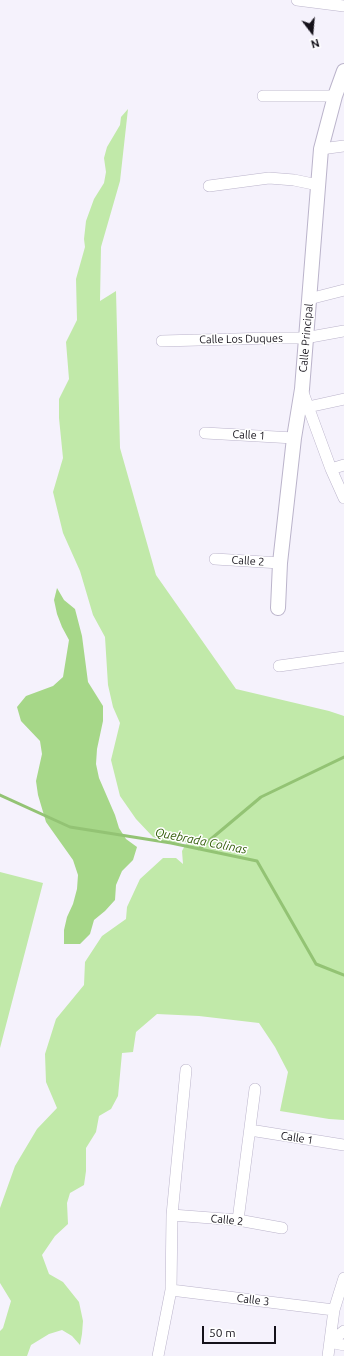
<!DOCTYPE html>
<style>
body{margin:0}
#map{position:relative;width:344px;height:1356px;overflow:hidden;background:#f5f2fc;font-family:Ubuntu,sans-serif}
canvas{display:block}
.north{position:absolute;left:292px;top:12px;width:40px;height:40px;-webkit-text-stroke:3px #fff;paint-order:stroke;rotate:164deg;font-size:11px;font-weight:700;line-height:16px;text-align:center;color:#15121a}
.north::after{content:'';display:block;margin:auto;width:14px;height:18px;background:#15121a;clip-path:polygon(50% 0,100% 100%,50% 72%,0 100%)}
.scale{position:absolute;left:202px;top:1326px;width:74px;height:18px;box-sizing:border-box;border:2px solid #15121a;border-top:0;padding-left:5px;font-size:12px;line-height:14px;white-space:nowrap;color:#15121a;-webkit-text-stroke:3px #fff;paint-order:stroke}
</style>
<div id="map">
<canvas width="344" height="1356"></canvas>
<div class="north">N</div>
<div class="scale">50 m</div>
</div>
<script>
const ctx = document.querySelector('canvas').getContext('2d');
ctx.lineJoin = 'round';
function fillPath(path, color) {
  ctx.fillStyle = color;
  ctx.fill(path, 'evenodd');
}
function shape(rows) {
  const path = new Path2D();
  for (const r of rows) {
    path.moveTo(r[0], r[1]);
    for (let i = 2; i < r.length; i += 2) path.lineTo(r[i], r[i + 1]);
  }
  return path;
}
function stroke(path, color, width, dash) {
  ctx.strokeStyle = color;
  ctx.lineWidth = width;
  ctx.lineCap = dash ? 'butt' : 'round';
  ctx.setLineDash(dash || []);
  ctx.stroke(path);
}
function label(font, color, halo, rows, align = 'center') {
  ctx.font = font + ' Ubuntu,sans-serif';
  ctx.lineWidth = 3;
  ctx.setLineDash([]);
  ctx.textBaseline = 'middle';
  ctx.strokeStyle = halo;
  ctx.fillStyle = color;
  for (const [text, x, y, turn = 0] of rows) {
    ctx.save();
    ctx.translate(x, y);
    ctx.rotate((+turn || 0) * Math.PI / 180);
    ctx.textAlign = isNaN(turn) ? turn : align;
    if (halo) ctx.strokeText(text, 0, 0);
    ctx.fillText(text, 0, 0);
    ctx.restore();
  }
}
fillPath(shape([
 [128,109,120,181,101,247,100,301,116,291,120,448,156,575,236,689,329,711,344,716,344,1120,329,1119,280,1111,288,1072,275,1047,259,1023,199,1016,157,1014,136,1032,133,1052,122,1053,118,1096,111,1109,99,1116,96,1132,86,1148,86,1171,84,1185,70,1193,67,1203,68,1224,55,1236,42,1255,49,1274,63,1282,79,1302,83,1321,82,1334,80,1345,72,1336,62,1330,49,1334,31,1345,27,1356,0,1356,0,1331,3,1328,11,1301,0,1283,0,1208,15,1166,37,1129,57,1108,46,1082,45,1054,56,1019,84,985,85,962,102,936,126,919,127,907,140,879,163,858,176,858,183,864,182,851,187,842,171,843,153,837,136,819,120,796,111,760,120,723,113,707,108,685,105,637,93,615,80,571,63,533,53,492,63,458,59,418,59,399,69,379,66,342,77,320,76,279,85,247,84,239,86,221,94,199,104,183,106,172,104,158,107,147,120,125,121,117],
 [0,872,43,883,0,1048]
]), '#c1e9a9');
fillPath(shape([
 [57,588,64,600,75,609,82,636,88,682,103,706,103,721,97,749,96,764,99,778,115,815,119,828,126,839,137,847,133,860,122,871,116,885,115,900,105,911,94,920,90,934,80,944,64,944,64,930,67,917,73,904,77,889,78,875,73,860,46,822,38,795,36,781,42,754,40,741,21,721,17,707,26,696,53,686,63,677,69,640,62,627,57,614,54,600]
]), '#a6d788');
stroke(shape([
 [0,795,70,827,171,843,257,861,316,964,344,975],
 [199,849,261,797,344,757]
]), '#93c374', 3);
const minor = shape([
 [297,0,344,6],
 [263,96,335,96],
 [321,149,344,146],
 [209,186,269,178,294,180,318,185],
 [309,299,344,290],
 [162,341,272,338,305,338,344,331],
 [302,390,331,469,344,498],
 [308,407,344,399],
 [205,433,294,438],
 [331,469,344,465],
 [215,559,280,563],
 [279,666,344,657],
 [250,1130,344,1145],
 [172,1215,238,1220,282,1228],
 [238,1220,255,1089],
 [171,1290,334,1310],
 [330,1342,344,1331],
 [330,1342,344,1345],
 [158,1356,171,1290,172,1215,186,1070],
 [328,1356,334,1310,344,1278]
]);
const tertiary = shape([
 [278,608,280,563,294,438,302,389,321,149,335,96,344,71]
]);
stroke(minor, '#bbb4cb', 12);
stroke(tertiary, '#bbb4cb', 16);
stroke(minor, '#fff', 11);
stroke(tertiary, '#fff', 14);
label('11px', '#15121a', '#fff', [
 ["Calle Principal",306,338,-85],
 ["Calle Los Duques",241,339,-1],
 ["Calle 1",249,435,3],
 ["Calle 2",248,561,4],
 ["Calle 1",297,1138,9],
 ["Calle 2",227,1220,6],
 ["Calle 3",253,1300,7]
]);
label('italic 12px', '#325d08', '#fff', [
 ["Quebrada Colinas",201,841,11]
]);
</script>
